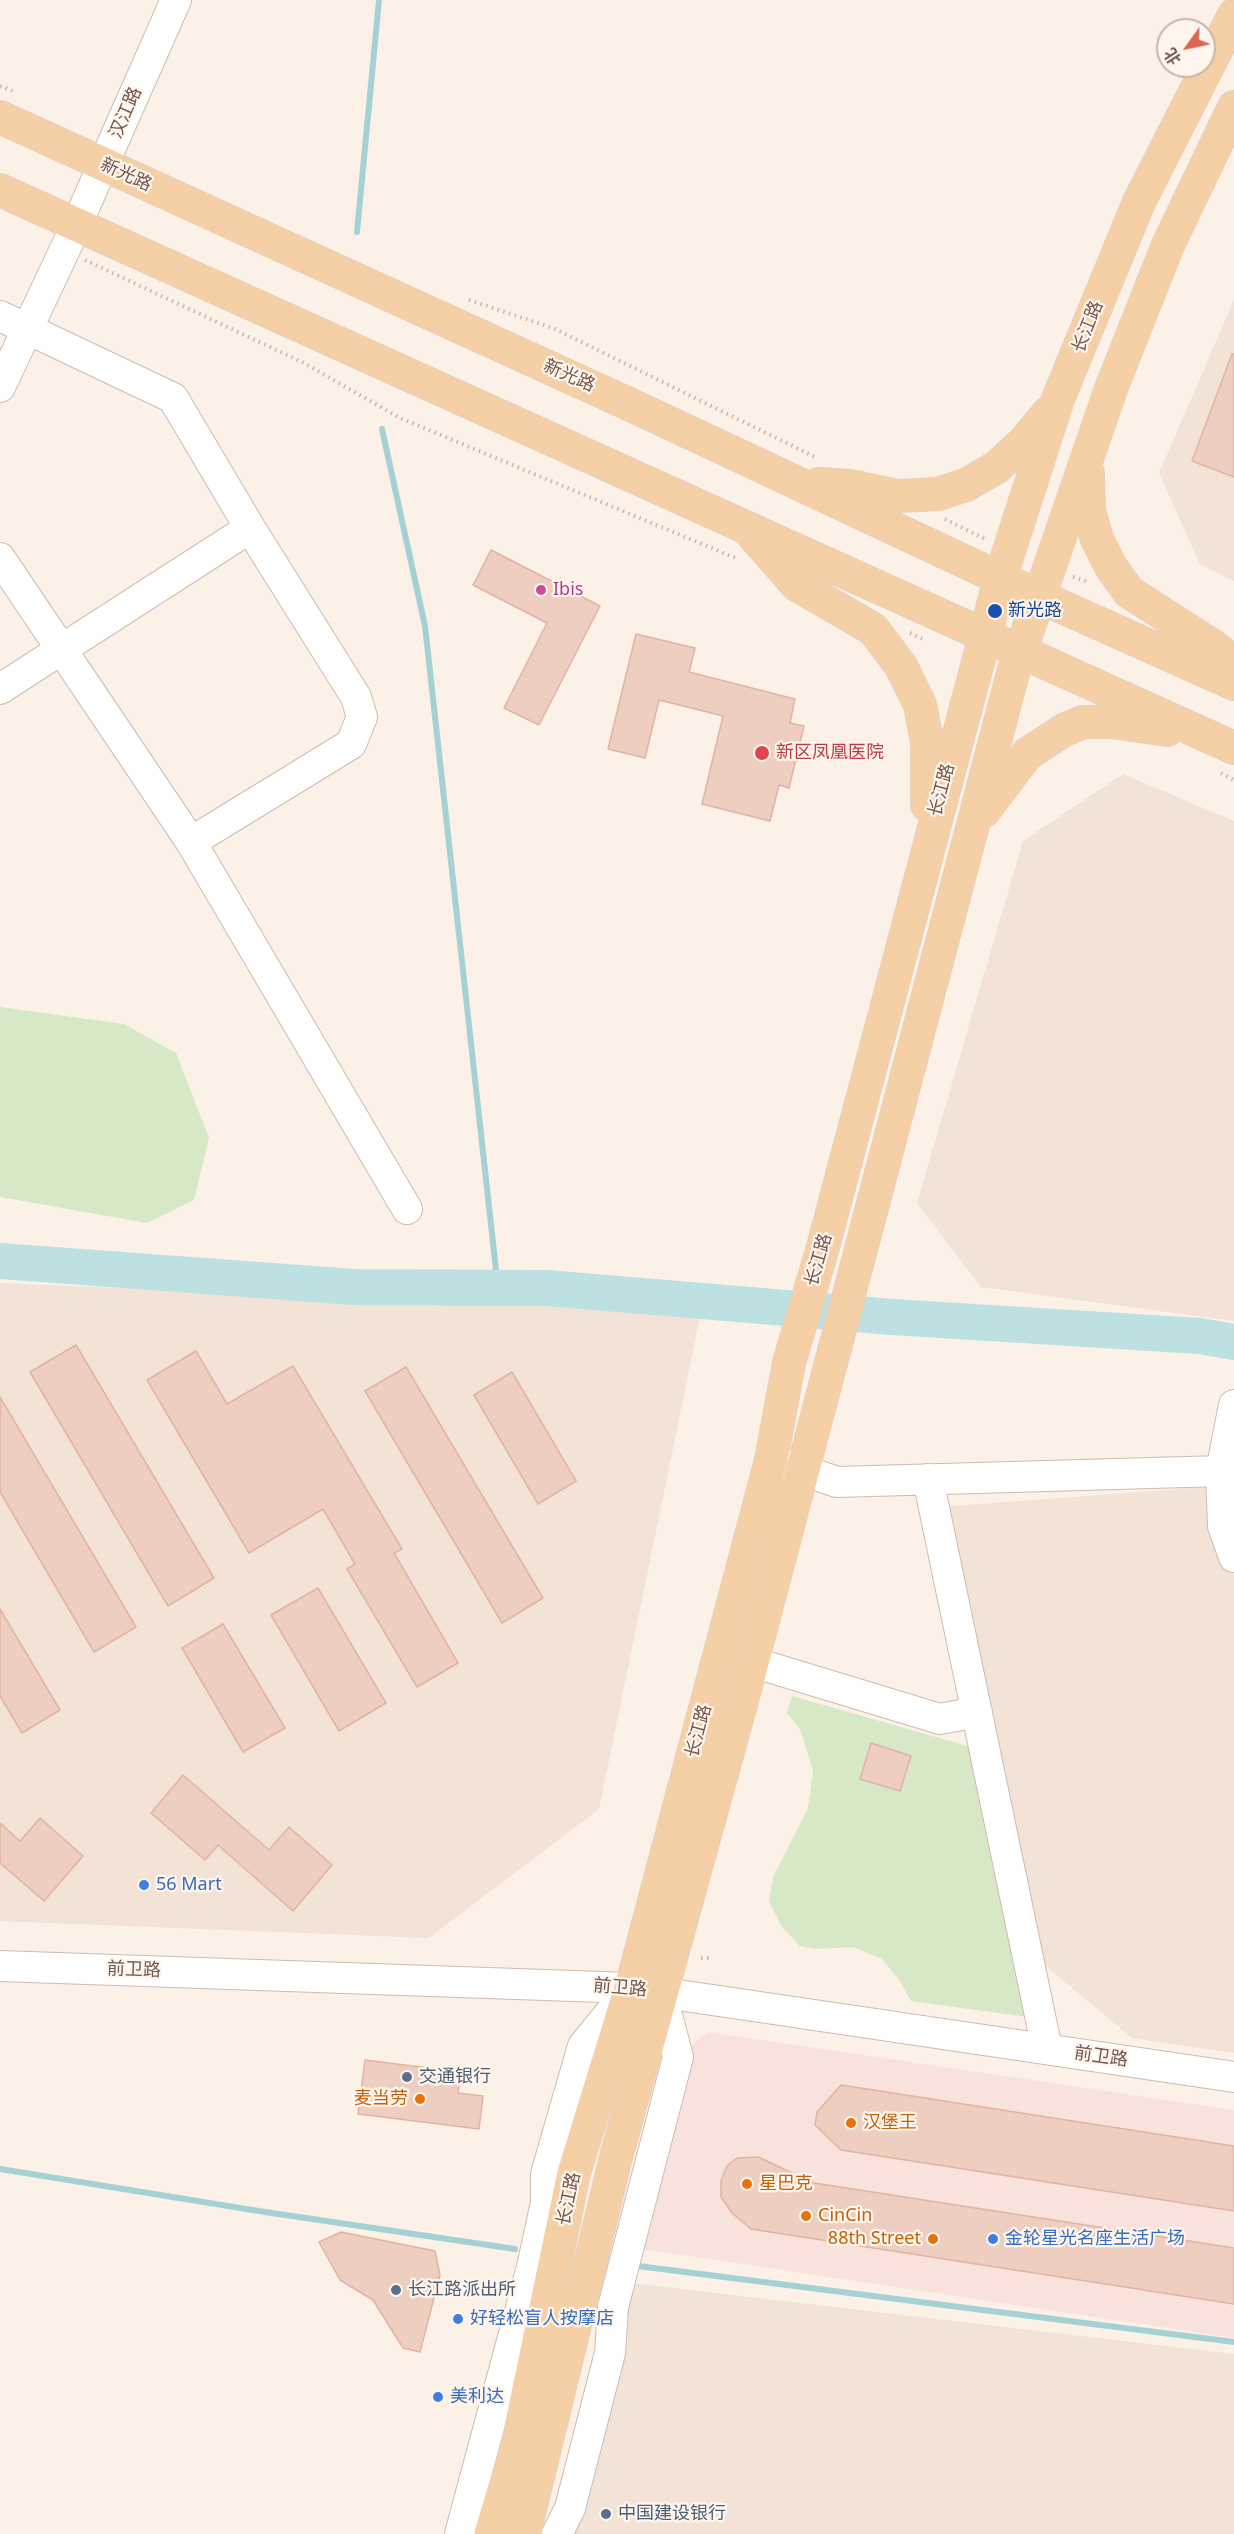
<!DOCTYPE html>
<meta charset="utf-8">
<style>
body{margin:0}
#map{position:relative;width:1234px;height:2534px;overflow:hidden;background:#fbf1e7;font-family:"Noto Sans","Noto Sans SC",sans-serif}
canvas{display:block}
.north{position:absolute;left:1156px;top:18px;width:60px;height:60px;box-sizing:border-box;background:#fef6ed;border:2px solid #c6b6ad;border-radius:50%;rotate:237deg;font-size:16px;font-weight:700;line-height:24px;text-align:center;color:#73574d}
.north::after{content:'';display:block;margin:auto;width:21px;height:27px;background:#dc6655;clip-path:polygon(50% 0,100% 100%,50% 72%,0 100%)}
</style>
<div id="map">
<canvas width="1234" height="2534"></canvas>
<div class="north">北</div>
</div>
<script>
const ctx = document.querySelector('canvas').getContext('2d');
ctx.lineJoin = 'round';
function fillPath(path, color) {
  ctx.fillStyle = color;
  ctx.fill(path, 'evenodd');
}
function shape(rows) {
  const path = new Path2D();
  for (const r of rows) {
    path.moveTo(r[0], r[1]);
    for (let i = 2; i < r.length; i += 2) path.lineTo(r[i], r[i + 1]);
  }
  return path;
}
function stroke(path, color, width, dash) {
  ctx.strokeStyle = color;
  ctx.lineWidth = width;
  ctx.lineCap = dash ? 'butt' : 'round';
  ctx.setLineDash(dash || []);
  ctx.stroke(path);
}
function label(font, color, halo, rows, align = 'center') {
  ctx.font = font + ' "Noto Sans","Noto Sans SC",sans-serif';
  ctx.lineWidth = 4.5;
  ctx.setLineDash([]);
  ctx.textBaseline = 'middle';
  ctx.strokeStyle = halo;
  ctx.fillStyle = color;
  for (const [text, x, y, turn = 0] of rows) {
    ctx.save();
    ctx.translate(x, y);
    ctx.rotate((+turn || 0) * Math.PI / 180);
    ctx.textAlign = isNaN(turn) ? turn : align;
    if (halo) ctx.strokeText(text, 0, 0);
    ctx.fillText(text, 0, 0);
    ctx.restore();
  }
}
fillPath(shape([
 [1234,300,1234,581,1200,564,1159,473],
 [1123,774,1234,821,1234,1321,981,1287,917,1203,1023,841],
 [0,1283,701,1312,599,1809,429,1938,0,1921],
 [1234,1485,1234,2053,1132,2038,1042,1963,939,1507],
 [631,2283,1234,2354,1234,2534,569,2534]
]), '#f2e3d6');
fillPath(shape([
 [708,2032,1234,2110,1234,2338,636,2248,684,2051]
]), '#fae2dc');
fillPath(shape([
 [0,1007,124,1024,176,1053,209,1138,194,1200,147,1223,0,1197],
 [792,1696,978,1749,1028,2017,911,2001,900,1981,882,1959,853,1947,815,1949,800,1946,782,1927,769,1901,773,1877,808,1808,813,1771,800,1729,787,1713]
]), '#d7e8c6');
stroke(shape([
 [357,232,379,0],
 [382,429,425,626,498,1288],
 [0,2169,265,2212,515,2249],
 [638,2266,1234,2342]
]), '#a4d2d4', 6);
stroke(shape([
 [0,1261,354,1287,546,1288,893,1317,1200,1336,1234,1342]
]), '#bde1e3', 36);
const building = shape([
 [1232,354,1234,354,1234,477,1192,461,1232,354],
 [491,550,600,606,539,725,504,708,547,623,473,585,491,550],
 [636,634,695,648,689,672,795,699,790,723,804,726,789,788,779,785,770,821,702,804,723,716,659,700,645,758,608,749,636,634],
 [76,1345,214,1578,168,1606,30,1372,76,1345],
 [196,1351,227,1404,293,1366,402,1549,394,1553,458,1663,417,1687,347,1569,355,1564,323,1509,249,1553,147,1380,196,1351],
 [406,1367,543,1598,502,1623,365,1391,406,1367],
 [512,1372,576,1481,538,1504,474,1395,512,1372],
 [0,1397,136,1627,94,1652,0,1492,0,1397],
 [318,1588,386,1703,339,1731,271,1615,318,1588],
 [0,1609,60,1710,22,1733,0,1696,0,1609],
 [223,1624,285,1728,243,1752,182,1648,223,1624],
 [871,1743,911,1756,900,1791,860,1779,871,1743],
 [183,1775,269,1850,289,1827,332,1865,293,1911,218,1845,205,1860,151,1813,183,1775],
 [40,1818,83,1856,44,1901,0,1863,0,1823,20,1841,40,1818],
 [365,2060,461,2072,458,2093,483,2096,479,2129,358,2114,365,2060],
 [841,2085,1234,2146,1234,2211,841,2150,815,2125,817,2112,841,2085],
 [758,2157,814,2183,1234,2248,1234,2304,751,2229,732,2213,721,2197,721,2181,727,2166,737,2158,758,2157],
 [341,2232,435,2251,440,2275,420,2352,403,2348,373,2300,340,2280,319,2242,341,2232]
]);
fillPath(building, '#eecec1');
stroke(building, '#e0b4a2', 1.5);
const minor = shape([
 [0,316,173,398,250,528,356,697,362,717,351,744,191,842],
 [0,387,76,226,176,0],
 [0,558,191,842,407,1209],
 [0,689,250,528],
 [1234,1405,1221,1471,1223,1526,1234,1557],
 [781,1463,837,1482,1221,1471],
 [928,1479,1047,2049],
 [752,1662,940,1719,977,1712],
 [0,1966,631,1988,1234,2077],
 [460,2534,532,2267,546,2203,546,2174,583,2046,629,1990],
 [557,2534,570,2508,610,2353,613,2307,678,2057,661,1992]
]);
const major = shape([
 [0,117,631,405,1038,596,1234,684],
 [0,190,1234,748],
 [1088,473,1089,511,1097,539,1111,567,1129,592,1216,648,1234,663],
 [819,484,851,486,897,496,938,494,966,485,997,467,1024,442,1048,413],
 [753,535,797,585,873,629,901,666,920,705,927,741,927,805],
 [984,811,1027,754,1064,730,1083,722,1112,722,1167,730],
 [491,2534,517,2447,574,2173,631,1988,771,1460,789,1363,823,1247,1000,579,1058,399,1139,202,1234,15],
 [524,2534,616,2157,741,1704,1013,673,1112,386,1168,245,1234,107]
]);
stroke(minor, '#cebbb1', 32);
stroke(major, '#d8d0cd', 34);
stroke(shape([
 [0,86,15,92],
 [85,260,302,362,400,418,738,559],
 [469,300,553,328,817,458],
 [945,519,987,540],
 [1073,577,1089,582],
 [910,633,925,640],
 [1221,773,1234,780],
 [701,1958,713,1958]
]), '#d3b2a4', 4, [1.5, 4.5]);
stroke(minor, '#fff', 30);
stroke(major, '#f5cfa5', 33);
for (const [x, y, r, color] of [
 [541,590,6,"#d1479c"],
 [995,611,8,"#1a4fb4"],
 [762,753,8,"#e0444e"],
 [144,1885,6,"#3f7fe0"],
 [407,2077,6,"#5c6f8a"],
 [420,2099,6,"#e8710a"],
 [851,2123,6,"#e8710a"],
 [747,2184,6,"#e8710a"],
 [806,2216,6,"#e8710a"],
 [933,2239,6,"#e8710a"],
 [993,2239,6,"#3f7fe0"],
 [396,2290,6,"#5c6f8a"],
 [458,2319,6,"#3f7fe0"],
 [438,2397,6,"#3f7fe0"],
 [606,2514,6,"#5c6f8a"]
]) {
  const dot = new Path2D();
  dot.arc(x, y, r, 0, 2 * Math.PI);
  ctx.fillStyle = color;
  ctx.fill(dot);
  stroke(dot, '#fef6ed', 2);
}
label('18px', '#73574d', '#fef6ed', [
 ["汉江路",126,113,-66],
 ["新光路",126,175,25],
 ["长江路",1088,327,-68],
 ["新光路",569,376,24],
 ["长江路",942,790,-75],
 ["长江路",819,1260,-74],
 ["长江路",699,1731,-75],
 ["前卫路",134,1970,2],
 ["前卫路",620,1988,5],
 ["前卫路",1101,2057,8],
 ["长江路",569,2199,-78]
]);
label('18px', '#b23c85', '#fef6ed', [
 ["Ibis",553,590]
], 'left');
label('18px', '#164399', '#fef6ed', [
 ["新光路",1008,611]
], 'left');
label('18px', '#be3a42', '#fef6ed', [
 ["新区凤凰医院",776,753]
], 'left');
label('18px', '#366cbe', '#fef6ed', [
 ["56 Mart",156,1885],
 ["金轮星光名座生活广场",1005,2239],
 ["好轻松盲人按摩店",470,2319],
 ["美利达",450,2397]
], 'left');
label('18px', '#4e5e75', '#fef6ed', [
 ["交通银行",419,2077],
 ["长江路派出所",408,2290],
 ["中国建设银行",618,2514]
], 'left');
label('18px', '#c56008', '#fef6ed', [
 ["麦当劳",408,2099,"right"],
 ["汉堡王",863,2123],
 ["星巴克",759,2184],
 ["CinCin",818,2216],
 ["88th Street",921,2239,"right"]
], 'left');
</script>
